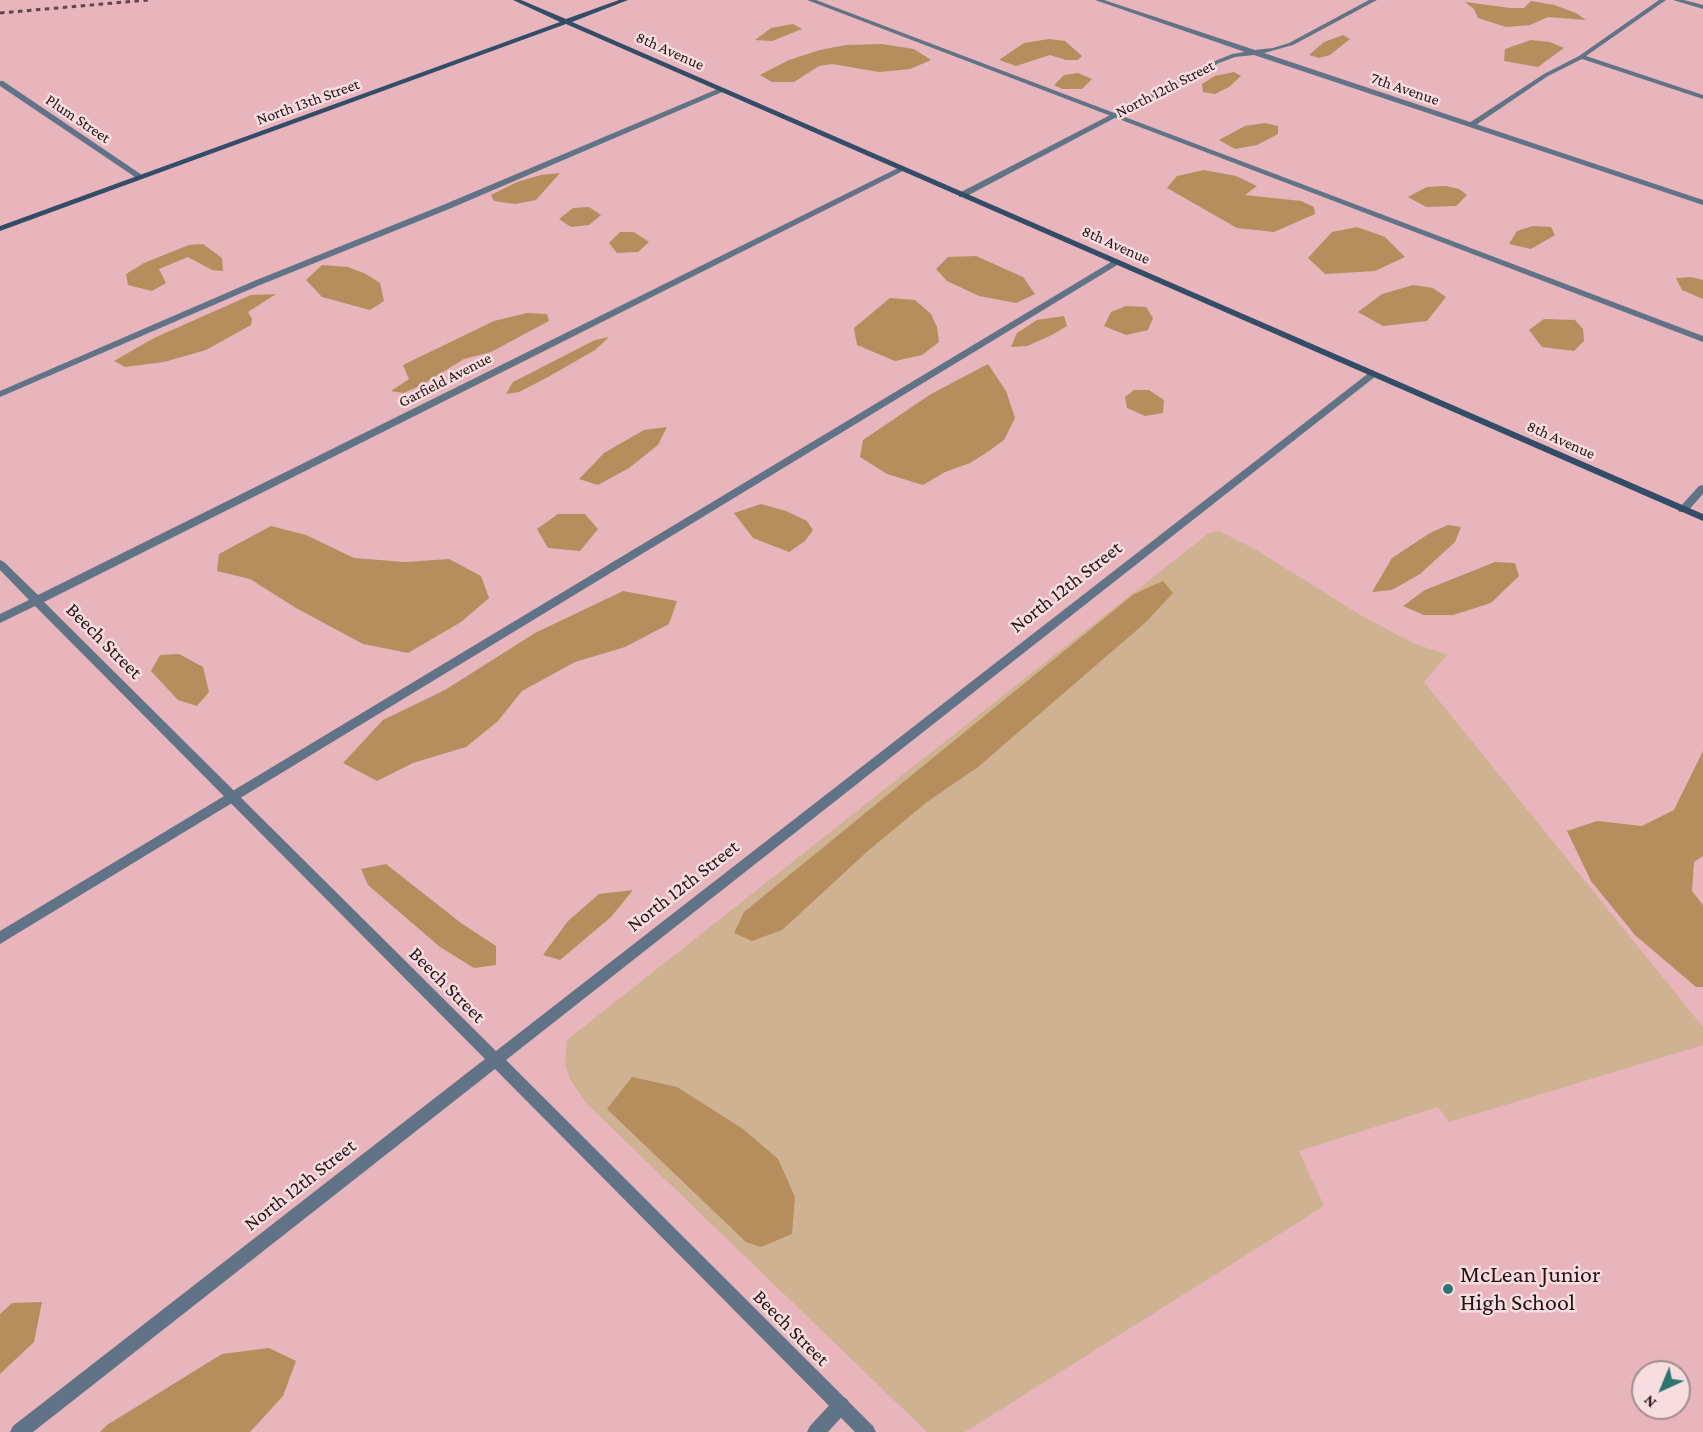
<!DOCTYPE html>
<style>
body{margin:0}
#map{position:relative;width:1703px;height:1432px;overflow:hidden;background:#e7b5bb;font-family:"Crimson Pro",serif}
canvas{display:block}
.north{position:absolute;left:1631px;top:1360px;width:60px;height:60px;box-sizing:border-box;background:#f7dde0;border:2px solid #a38d8f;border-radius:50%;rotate:224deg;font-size:16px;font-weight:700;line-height:24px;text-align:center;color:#251416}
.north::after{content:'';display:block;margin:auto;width:21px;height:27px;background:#2c7571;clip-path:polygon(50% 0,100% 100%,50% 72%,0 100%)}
</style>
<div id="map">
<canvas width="1703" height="1432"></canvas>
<div class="north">N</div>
</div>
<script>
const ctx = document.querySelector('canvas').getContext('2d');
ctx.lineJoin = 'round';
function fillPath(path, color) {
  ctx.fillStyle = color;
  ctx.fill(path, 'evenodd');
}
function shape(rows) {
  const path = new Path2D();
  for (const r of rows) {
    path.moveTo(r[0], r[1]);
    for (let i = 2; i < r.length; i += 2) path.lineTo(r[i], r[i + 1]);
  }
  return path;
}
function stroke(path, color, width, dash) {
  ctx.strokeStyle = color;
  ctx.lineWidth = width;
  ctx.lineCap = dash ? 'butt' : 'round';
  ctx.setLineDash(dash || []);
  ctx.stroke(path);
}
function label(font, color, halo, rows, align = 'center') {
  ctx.font = font + ' "Crimson Pro",serif';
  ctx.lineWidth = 5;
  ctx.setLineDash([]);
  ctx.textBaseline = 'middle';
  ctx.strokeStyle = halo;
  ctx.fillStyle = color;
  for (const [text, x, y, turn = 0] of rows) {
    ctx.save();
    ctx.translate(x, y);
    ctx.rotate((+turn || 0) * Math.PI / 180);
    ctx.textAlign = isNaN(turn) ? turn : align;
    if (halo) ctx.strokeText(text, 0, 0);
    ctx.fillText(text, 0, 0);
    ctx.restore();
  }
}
fillPath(shape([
 [1219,531,1253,548,1362,616,1413,643,1447,655,1424,682,1703,1027,1703,1045,1449,1122,1438,1107,1299,1151,1324,1206,965,1432,927,1432,587,1104,571,1081,565,1064,567,1040,1209,533]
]), '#cfb291');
fillPath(shape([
 [1531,1,1554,5,1576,13,1586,20,1548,17,1530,25,1506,27,1478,18,1474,9,1465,2,1510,8,1524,8],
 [793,24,802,29,772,41,755,40,771,28],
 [1343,35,1350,39,1330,55,1319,58,1309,55,1324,42],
 [1049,39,1065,41,1082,56,1078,60,1066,60,1050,55,1016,66,999,60,1024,43],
 [1531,40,1550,42,1564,48,1538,67,1504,61,1505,49],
 [882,44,914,49,931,60,910,69,879,72,832,64,819,66,794,82,772,82,760,75,789,60,820,50,846,45],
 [1234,72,1241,76,1229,87,1215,94,1203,92,1202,84,1215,76],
 [1078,73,1092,79,1082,89,1062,89,1054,85,1064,75],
 [1265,123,1278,126,1278,134,1257,145,1235,149,1219,140,1245,126],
 [1204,170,1236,176,1257,186,1245,195,1301,201,1314,207,1315,214,1274,232,1237,228,1167,188,1177,176],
 [560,173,536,200,515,204,494,201,491,195,517,182,541,175],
 [1446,186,1459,189,1467,195,1456,206,1426,207,1408,197,1427,187],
 [589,207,601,215,589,225,571,227,559,219,573,208],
 [1533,226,1551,227,1555,235,1531,249,1509,244,1517,231],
 [1357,227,1385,237,1405,257,1375,271,1325,274,1308,258,1332,232],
 [620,232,634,232,649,242,638,252,617,253,609,243],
 [203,244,222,258,223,271,212,270,188,257,159,269,166,283,152,291,128,285,126,274,144,263,189,245],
 [976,256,1023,277,1035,294,1016,303,979,296,947,281,936,269,948,257],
 [322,265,348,267,366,274,380,283,384,301,370,310,322,297,306,280],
 [1691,277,1703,280,1703,299,1682,290,1676,278],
 [1413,285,1433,288,1446,297,1427,321,1383,326,1358,312,1382,294],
 [276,294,248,312,252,319,251,325,206,350,164,362,125,367,114,361,154,338,251,295],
 [890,298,915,300,931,314,937,327,939,342,922,355,895,361,857,345,854,328],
 [1126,306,1146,307,1153,318,1148,330,1126,335,1104,326,1111,312],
 [527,313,547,314,549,321,491,352,464,359,420,386,403,393,391,391,409,379,403,365,494,321],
 [1064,316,1067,326,1052,335,1027,346,1011,347,1017,333,1037,320],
 [1544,319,1575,320,1583,329,1584,341,1574,351,1542,347,1529,330],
 [609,337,595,350,548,377,519,392,506,394,513,382,595,340],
 [988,364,1006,391,1015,418,1004,440,989,451,970,463,945,472,923,485,887,474,860,457,863,440,931,394],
 [1134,390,1149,390,1164,400,1163,413,1145,416,1127,408,1125,397],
 [667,427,658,445,629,468,598,485,579,479,604,453,644,430],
 [761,504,786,511,807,521,813,530,805,541,789,552,753,538,734,513],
 [558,514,585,514,598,529,580,551,548,548,537,529],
 [1448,525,1461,527,1455,542,1420,574,1392,590,1372,592,1392,558,1430,533],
 [271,526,306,535,354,558,405,562,449,559,481,576,489,598,461,622,408,653,363,644,296,608,250,579,217,571,219,554],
 [1495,562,1515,563,1519,576,1491,603,1453,615,1424,615,1403,606,1425,590],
 [1163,581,1173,593,1145,623,978,767,927,802,869,850,782,930,752,941,734,933,744,912,1134,594],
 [623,591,677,601,669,624,625,647,575,662,522,691,498,721,466,747,413,763,377,781,343,763,383,720,445,690,535,633],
 [179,654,203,667,209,692,197,706,178,700,151,671,160,655],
 [1703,751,1703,856,1694,862,1692,891,1703,905,1703,987,1696,987,1635,935,1591,881,1567,831,1597,821,1642,826,1674,810],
 [386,864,461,923,496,946,496,965,474,968,440,947,368,885,361,869],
 [633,890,611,917,560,960,543,955,568,921,599,894],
 [632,1077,677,1087,743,1129,778,1159,795,1197,792,1234,761,1247,746,1242,607,1109],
 [42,1302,34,1342,0,1374,0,1314,12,1303],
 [269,1348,296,1361,283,1396,250,1432,100,1432,107,1425,222,1354]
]), '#b68d5c');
fillPath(shape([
 [807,0,816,0,1703,336,1703,342,807,0],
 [1659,0,1666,0,1586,56,1703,95,1703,99,1582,59,1548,76,1473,127,1466,125,1544,74,1579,56,1659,0],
 [0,81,3,81,145,177,138,179,0,86,0,81],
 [720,88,727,90,449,209,260,285,0,397,0,391,254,281,443,205,720,88],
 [1116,259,1120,262,1119,264,0,944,0,931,1116,259],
 [841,1396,847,1399,850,1405,847,1411,828,1432,807,1432,810,1426,835,1399,841,1396]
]), '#617386');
fillPath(shape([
 [1095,0,1104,0,1255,50,1273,48,1289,43,1369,0,1377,0,1293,45,1264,53,1703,200,1703,205,1254,55,1235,57,1219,63,965,197,959,197,959,193,1215,61,1232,54,1245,52,1095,0],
 [1673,0,1684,0,1703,5,1703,9,1673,0],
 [900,167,907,169,44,602,496,1051,1370,372,1376,372,1376,376,506,1060,873,1426,876,1432,855,1432,495,1069,33,1432,10,1432,13,1426,485,1059,35,606,0,623,0,614,29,600,0,570,0,560,4,562,38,595,900,167],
 [1703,485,1703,494,1687,512,1679,512,1678,510,1679,508,1699,486,1703,485]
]), '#617386');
fillPath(shape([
 [513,0,521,0,566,19,619,0,628,0,572,22,1703,514,1703,521,566,24,0,231,0,226,560,22,513,0]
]), '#334c68');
stroke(shape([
 [0,13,148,0]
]), '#62464a', 3, [4.5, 4.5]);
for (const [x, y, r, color] of [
 [1448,1289,6,"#2c7571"]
]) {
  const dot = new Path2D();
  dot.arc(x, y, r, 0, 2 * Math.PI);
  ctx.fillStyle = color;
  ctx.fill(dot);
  stroke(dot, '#f7dde0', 2);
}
label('16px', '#251416', '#f7dde0', [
 ["8th Avenue",670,51,24],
 ["North 12th Street",1165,89,-27],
 ["7th Avenue",1405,89,19],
 ["North 13th Street",308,102,-20],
 ["Plum Street",78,119,34],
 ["8th Avenue",1116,245,24],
 ["Garfield Avenue",445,380,-27],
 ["8th Avenue",1561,440,24]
]);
label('20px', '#251416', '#f7dde0', [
 ["North 12th Street",1066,587,-38],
 ["Beech Street",104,641,45],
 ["North 12th Street",683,886,-38],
 ["Beech Street",447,985,45],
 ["North 12th Street",300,1185,-38],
 ["Beech Street",791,1328,45]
]);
label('24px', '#251416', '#f7dde0', [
 ["McLean Junior",1460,1275],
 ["High School",1460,1303]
], 'left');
</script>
